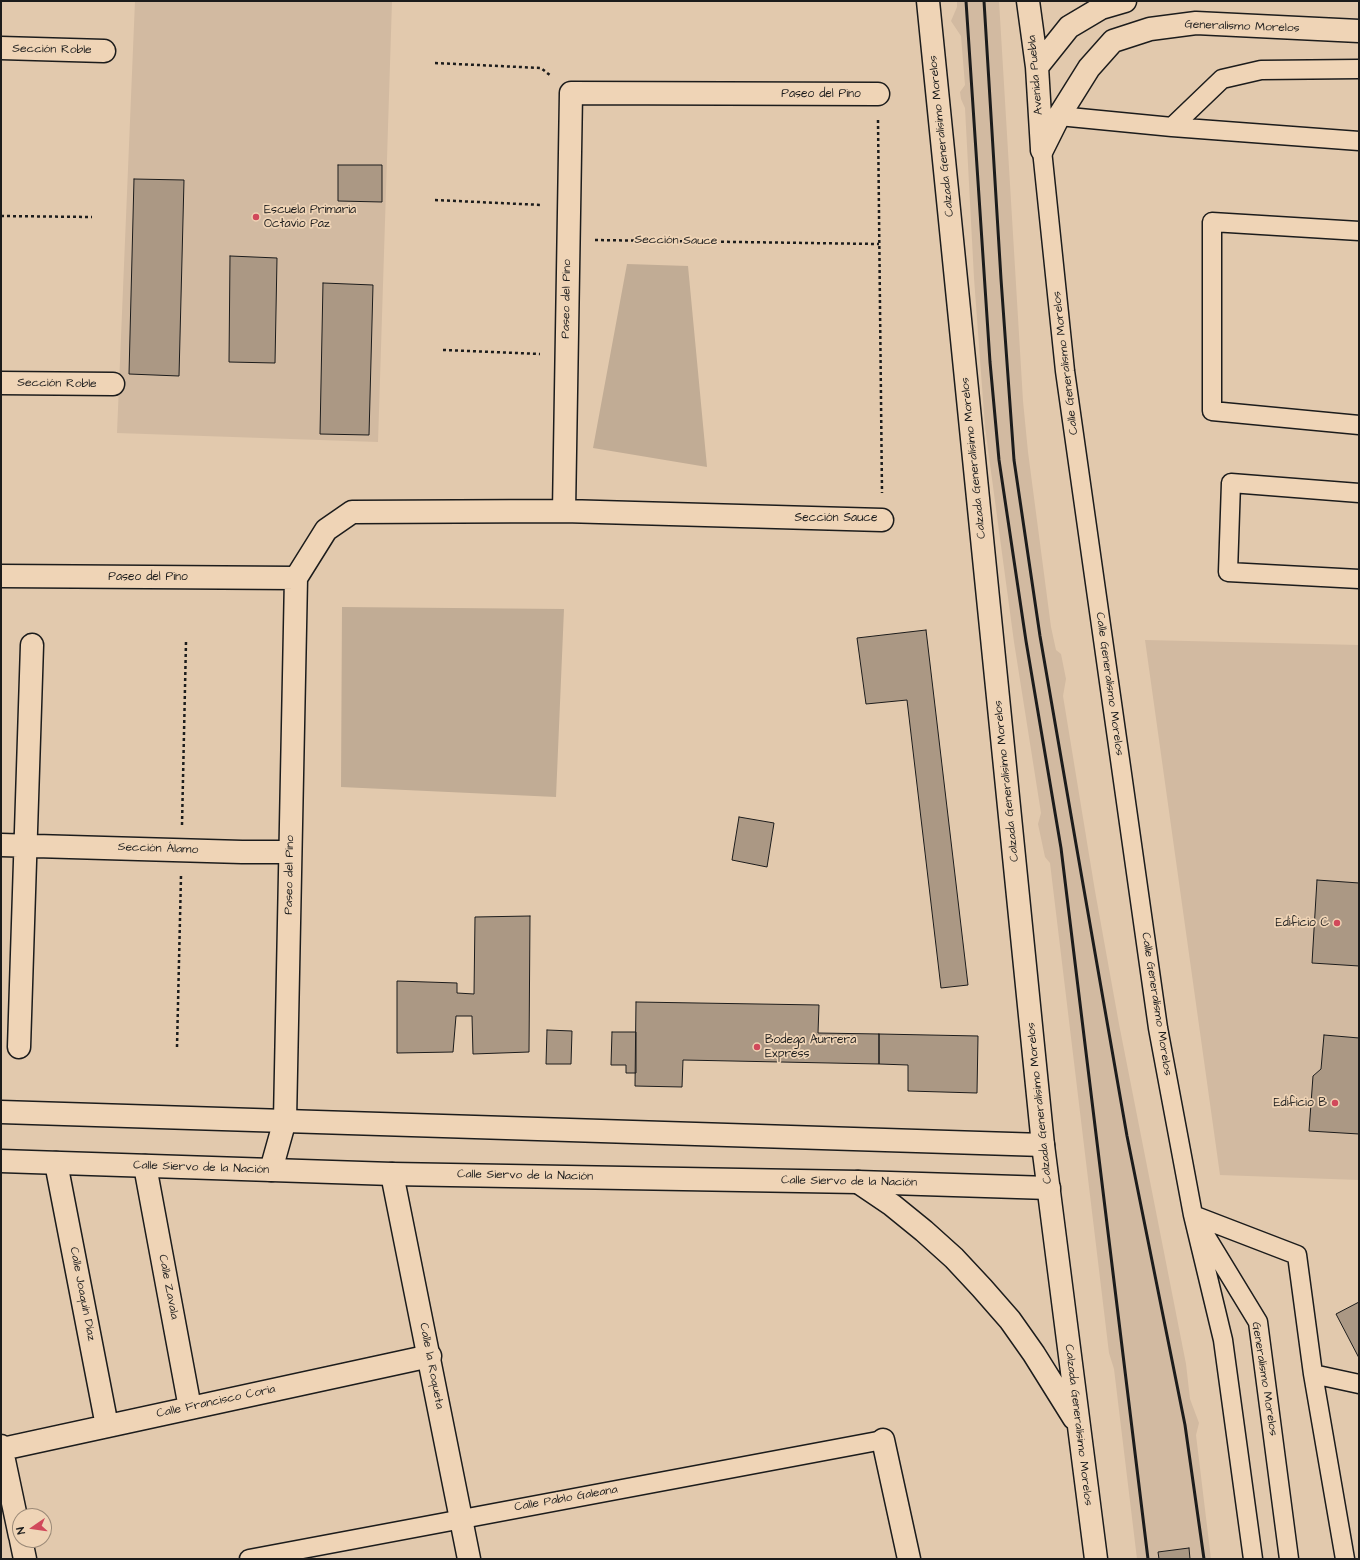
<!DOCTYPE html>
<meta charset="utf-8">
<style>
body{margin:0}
#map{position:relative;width:1360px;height:1560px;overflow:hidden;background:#e2c9ad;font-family:"Architects Daughter",sans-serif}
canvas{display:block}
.frame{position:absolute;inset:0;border:2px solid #1c1c1c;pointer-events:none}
.north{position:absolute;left:12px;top:1508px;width:40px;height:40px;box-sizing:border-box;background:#efd4b6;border:1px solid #9b8a78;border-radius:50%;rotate:257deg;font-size:11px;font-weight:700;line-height:16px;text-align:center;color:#1c1c1c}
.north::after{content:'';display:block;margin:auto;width:14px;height:18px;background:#d1495b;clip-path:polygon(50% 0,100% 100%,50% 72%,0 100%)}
</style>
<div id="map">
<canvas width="1360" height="1560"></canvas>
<div class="frame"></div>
<div class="north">N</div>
</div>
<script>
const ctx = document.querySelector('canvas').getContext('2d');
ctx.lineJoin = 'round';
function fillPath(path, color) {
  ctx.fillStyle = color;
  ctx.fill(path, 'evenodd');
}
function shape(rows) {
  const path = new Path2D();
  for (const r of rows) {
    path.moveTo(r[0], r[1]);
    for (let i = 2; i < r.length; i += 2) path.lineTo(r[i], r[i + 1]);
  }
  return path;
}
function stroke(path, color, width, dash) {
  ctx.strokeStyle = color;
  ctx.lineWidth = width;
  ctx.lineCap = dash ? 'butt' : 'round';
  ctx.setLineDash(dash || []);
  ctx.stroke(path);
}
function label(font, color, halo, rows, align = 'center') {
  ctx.font = font + ' "Architects Daughter",sans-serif';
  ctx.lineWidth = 3.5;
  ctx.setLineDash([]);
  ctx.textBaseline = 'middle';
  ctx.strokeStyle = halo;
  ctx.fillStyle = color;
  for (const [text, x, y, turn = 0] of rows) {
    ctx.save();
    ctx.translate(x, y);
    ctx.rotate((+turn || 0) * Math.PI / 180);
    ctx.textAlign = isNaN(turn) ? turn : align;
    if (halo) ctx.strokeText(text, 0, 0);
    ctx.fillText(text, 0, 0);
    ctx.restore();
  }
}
fillPath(shape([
 [135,1,392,1,378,442,117,433],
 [957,1,999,1,1023,401,1028,452,1051,627,1056,650,1061,654,1066,679,1063,696,1095,891,1119,1024,1186,1364,1190,1399,1199,1423,1196,1435,1211,1559,1137,1559,1114,1369,1109,1353,1050,863,1045,857,1038,824,1041,813,1014,642,985,427,974,278,965,108,961,99,960,92,965,85,961,36,951,21,957,7],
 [1145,640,1359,645,1359,1180,1220,1175]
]), '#d2baa1');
fillPath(shape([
 [627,264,688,266,707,467,593,448],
 [342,607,564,609,556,797,341,787]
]), '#c1ac95');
const building = shape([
 [338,165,382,165,382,202,338,201,338,165],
 [134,179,184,180,179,376,129,374,134,179],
 [230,256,277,258,275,363,229,362,230,256],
 [323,283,373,285,369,435,320,434,323,283],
 [926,630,968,985,941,988,907,700,866,704,857,638,926,630],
 [739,817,774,823,767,867,732,860,739,817],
 [1317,880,1359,883,1359,966,1312,963,1317,880],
 [530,916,529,1052,473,1054,472,1016,456,1016,453,1052,397,1053,397,981,457,983,457,993,474,994,475,917,530,916],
 [636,1002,819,1005,818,1033,879,1034,879,1064,683,1060,682,1087,635,1086,636,1002],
 [547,1030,572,1031,571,1064,546,1064,547,1030],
 [612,1032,636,1032,636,1073,626,1073,626,1065,611,1065,612,1032],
 [879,1034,978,1036,977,1093,908,1091,908,1065,879,1064,879,1034],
 [1324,1035,1359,1038,1359,1134,1309,1131,1313,1076,1321,1069,1324,1035],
 [1359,1302,1359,1358,1336,1314,1359,1302],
 [1189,1548,1190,1559,1159,1559,1158,1552,1189,1548]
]);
fillPath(building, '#ab9884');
stroke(building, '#1c1c1c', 1);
const service = shape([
 [1059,116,1172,127,1359,141],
 [1172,127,1222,79,1261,70,1359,69],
 [1042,150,1065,371,1158,1028,1193,1215,1223,1340,1253,1559],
 [1359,231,1212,222,1212,411,1359,425],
 [1359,493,1231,483,1228,572,1359,579],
 [1193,1215,1297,1255,1313,1374,1345,1559],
 [1202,1230,1258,1322,1289,1559],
 [1313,1374,1359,1384],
 [249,1559,883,1440]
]);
const pedestrian = shape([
 [56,1163,107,1426],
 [145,1166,190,1408],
 [883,1440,909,1559],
 [1,1446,20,1536],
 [2,1449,430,1356],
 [21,1540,25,1559]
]);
const minor = shape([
 [1028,1,1037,67,1042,149],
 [1,48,104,51],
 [1037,67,1069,27,1101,8,1125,1],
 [1042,150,1059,116,1089,68,1113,41,1150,29,1196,23,1359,31],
 [1,383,113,384],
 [564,511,571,93,878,94],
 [1,576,296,578],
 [1,845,242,852,290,852],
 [19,1047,32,645],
 [271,1170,285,1120,296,578,326,530,352,512,564,511,882,520],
 [392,1174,469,1559]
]);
const tertiary = shape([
 [1043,1145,1096,1559],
 [858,1182,892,1205,924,1231,954,1258,982,1288,1010,1320,1034,1354,1074,1418]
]);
const secondary = shape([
 [1,1112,1043,1145,928,1],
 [1,1161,392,1174,858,1182,1049,1188]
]);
stroke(service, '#1c1c1c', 21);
stroke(pedestrian, '#1c1c1c', 25);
stroke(minor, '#1c1c1c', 25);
stroke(tertiary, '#1c1c1c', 25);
stroke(secondary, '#1c1c1c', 25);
stroke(shape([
 [435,63,541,68,551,76],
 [878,120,882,493],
 [435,200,542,205],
 [1,216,92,217],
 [595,240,879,244],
 [443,350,540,354],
 [182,825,186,642],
 [177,1047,181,876]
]), '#1c1c1c', 2.5, [3, 3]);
stroke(service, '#efd4b6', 18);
stroke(pedestrian, '#efd4b6', 22);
stroke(minor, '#efd4b6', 22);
stroke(tertiary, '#efd4b6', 22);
stroke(secondary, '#efd4b6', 22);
stroke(shape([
 [966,1,990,362,999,460,1026,641,1061,848,1148,1559],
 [984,1,1001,279,1014,460,1040,636,1076,844,1127,1136,1185,1425,1204,1559]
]), '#1c1c1c', 3);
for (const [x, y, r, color] of [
 [256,217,4,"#d1495b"],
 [1337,923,4,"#d1495b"],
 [757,1047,4,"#d1495b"],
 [1335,1103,4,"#d1495b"]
]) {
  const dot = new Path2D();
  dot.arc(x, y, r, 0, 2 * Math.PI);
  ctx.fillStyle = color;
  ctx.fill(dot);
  stroke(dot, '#efd4b6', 1.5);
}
label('12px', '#1c1c1c', '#efd4b6', [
 ["Generalismo Morelos",1242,27,2],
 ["Sección Roble",52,50,1],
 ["Avenida Puebla",1036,75,-95],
 ["Paseo del Pino",821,94],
 ["Calzada Generalísimo Morelos",942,136,-96],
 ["Sección Sauce",676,241,1],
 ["Paseo del Pino",567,299,-89],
 ["Calle Generalismo Morelos",1066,363,-97],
 ["Sección Roble",57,384,1],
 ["Calzada Generalísimo Morelos",974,458,-96],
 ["Sección Sauce",836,518],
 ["Paseo del Pino",148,577],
 ["Calle Generalismo Morelos",1109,684,82],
 ["Calzada Generalísimo Morelos",1007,781,-96],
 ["Sección Álamo",158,849,2],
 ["Paseo del Pino",290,875,-89],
 ["Calle Generalismo Morelos",1156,1004,81],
 ["Calzada Generalísimo Morelos",1040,1103,-96],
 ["Calle Siervo de la Nación",201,1168,2],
 ["Calle Siervo de la Nación",525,1176,1],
 ["Calle Siervo de la Nación",849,1182,1],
 ["Calle Zavala",168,1287,79],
 ["Calle Joaquín Díaz",82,1294,79],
 ["Calle la Roqueta",431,1366,79],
 ["Generalismo Morelos",1264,1379,81],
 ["Calle Francisco Coria",216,1402,-12],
 ["Calzada Generalísimo Morelos",1078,1425,83],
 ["Calle Pablo Galeana",566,1499,-10]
]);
label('12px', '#1c1c1c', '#efd4b6', [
 ["Escuela Primaria",264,210],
 ["Octavio Paz",264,224],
 ["Edificio C",1329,923,"right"],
 ["Bodega Aurrera",765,1040],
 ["Express",765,1054],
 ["Edificio B",1327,1103,"right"]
], 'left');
</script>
